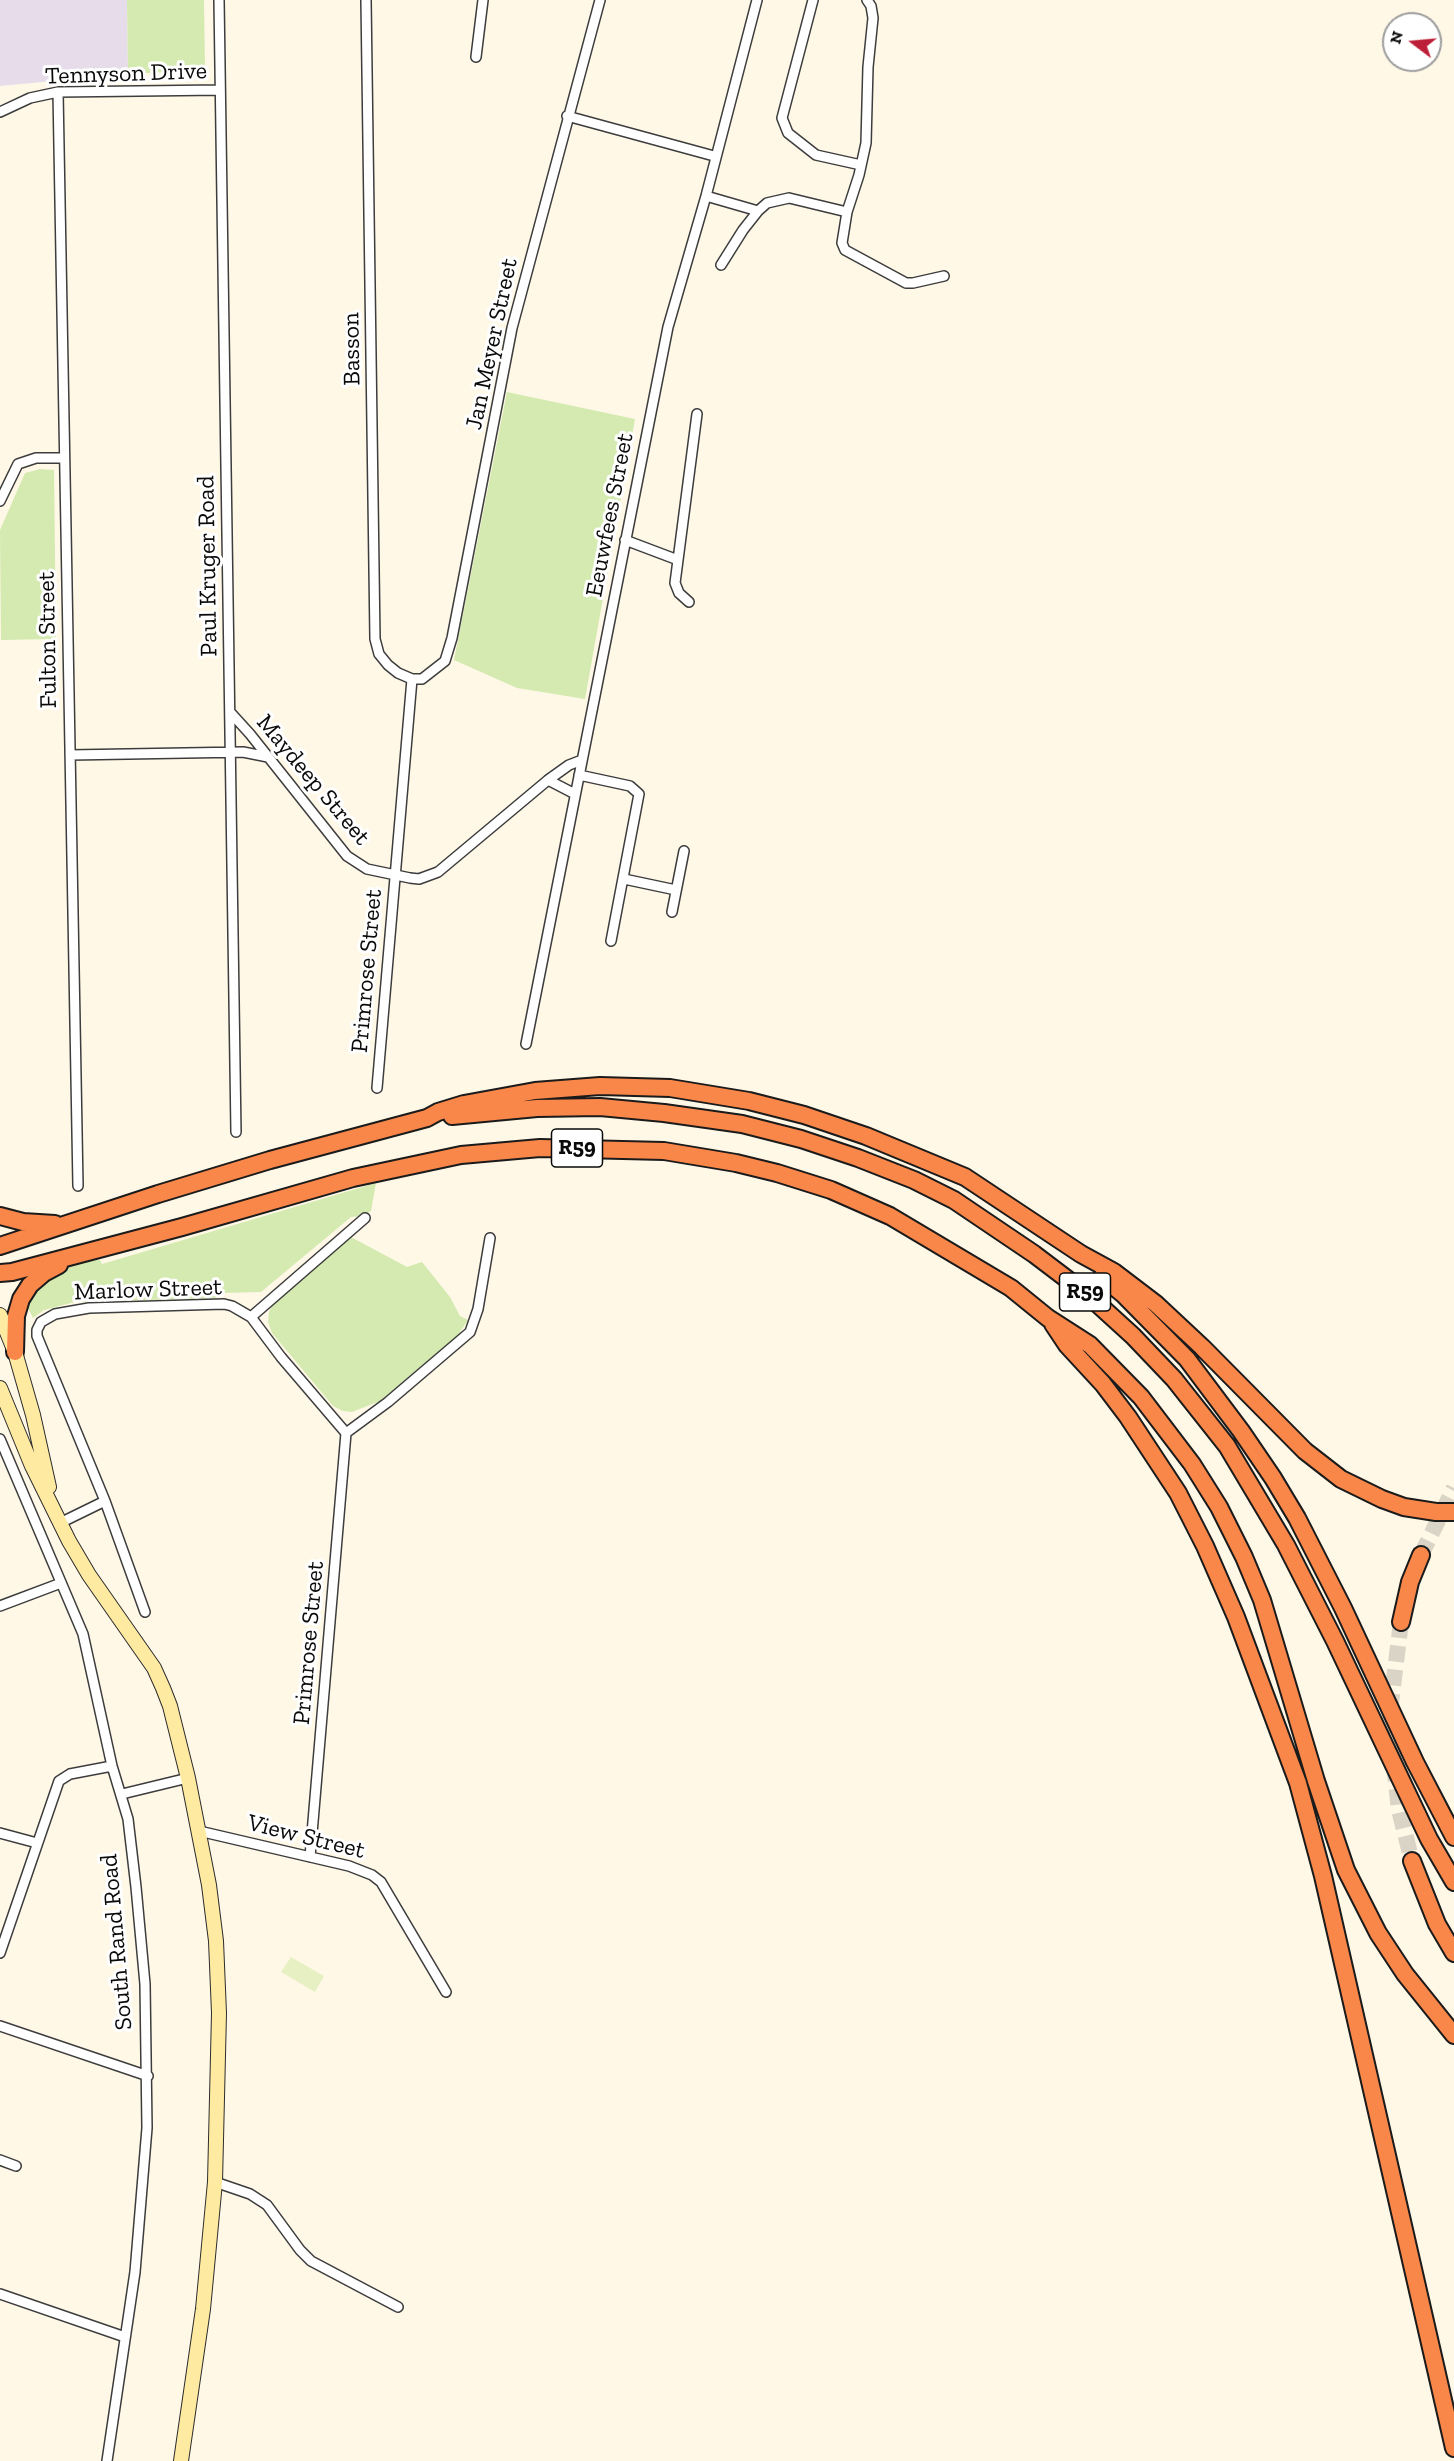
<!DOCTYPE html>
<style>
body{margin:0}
#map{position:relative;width:1454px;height:2461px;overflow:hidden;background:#fff8e7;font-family:"Zilla Slab",serif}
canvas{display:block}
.north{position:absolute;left:1382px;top:12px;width:60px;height:60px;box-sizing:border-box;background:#fff;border:2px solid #9d9d9d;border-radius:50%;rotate:286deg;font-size:16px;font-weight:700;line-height:24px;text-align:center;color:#0a0a0a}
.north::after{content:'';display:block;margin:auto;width:21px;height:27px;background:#bd1f38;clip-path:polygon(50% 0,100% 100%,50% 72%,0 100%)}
</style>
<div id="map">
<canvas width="1454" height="2461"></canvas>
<div class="north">N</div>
</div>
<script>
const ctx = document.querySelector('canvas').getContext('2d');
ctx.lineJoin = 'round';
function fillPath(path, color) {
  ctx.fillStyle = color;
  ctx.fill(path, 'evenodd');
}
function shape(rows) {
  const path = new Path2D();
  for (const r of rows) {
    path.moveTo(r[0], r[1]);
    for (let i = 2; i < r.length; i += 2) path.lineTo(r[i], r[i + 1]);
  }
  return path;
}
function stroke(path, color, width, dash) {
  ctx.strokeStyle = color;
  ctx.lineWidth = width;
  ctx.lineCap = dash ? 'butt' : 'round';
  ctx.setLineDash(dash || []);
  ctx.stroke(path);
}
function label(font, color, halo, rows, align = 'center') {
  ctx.font = font + ' "Zilla Slab",serif';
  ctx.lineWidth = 6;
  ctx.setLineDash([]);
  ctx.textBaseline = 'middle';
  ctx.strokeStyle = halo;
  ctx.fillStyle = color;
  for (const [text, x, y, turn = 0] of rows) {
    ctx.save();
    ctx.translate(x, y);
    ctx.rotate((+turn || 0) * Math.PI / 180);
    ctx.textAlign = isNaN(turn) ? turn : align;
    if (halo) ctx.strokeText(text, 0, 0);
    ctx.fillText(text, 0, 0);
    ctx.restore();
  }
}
fillPath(shape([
 [0,0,127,0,128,74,0,86]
]), '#e7ddea');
fillPath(shape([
 [127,0,204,0,205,70,128,74],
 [507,392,635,419,585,699,517,688,454,660],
 [40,469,54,470,56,639,1,640,0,530,25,473],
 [376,1183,371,1211,364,1216,351,1217,261,1292,222,1293,215,1298,75,1302,44,1310,33,1318,24,1300,57,1269,83,1261,100,1260,102,1264],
 [351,1237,407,1267,422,1262,450,1297,460,1316,468,1320,458,1335,380,1401,352,1412,343,1411,333,1406,272,1333,268,1322,269,1312,274,1302]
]), '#d4eab0');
fillPath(shape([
 [291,1957,324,1976,315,1992,281,1972]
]), '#e6f0c2');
stroke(shape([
 [1421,1555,1454,1488],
 [1401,1622,1389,1719,1399,1810,1412,1861]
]), '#dad4c6', 16, [16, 8]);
const street = shape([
 [219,0,236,1132],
 [366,0,375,639,379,654,388,665,398,673,412,679,422,679,445,661,452,638,512,328,600,0],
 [813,0,782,118,788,133,816,155,861,165],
 [867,0,871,6,873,18,868,67,866,143,859,175,847,212,842,243,845,250,906,283,913,283,944,276],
 [476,57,483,0],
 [58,92,78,1186],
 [0,112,30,98,58,92,220,90],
 [567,116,714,156],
 [706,196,758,211],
 [721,265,743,230,758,211,767,203,789,198,847,212],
 [0,501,18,464,36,458,64,458],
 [625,540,678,560],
 [689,602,679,593,675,583,697,414],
 [230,712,250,734,347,856,367,869,410,878,419,879,438,872,548,780,569,765,582,760],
 [70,755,243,752,268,757],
 [579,775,630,786,639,794,611,941],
 [548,780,575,794],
 [624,879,676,890],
 [672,912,684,851],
 [526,1044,668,327,706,196,757,0],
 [377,1088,412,679],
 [251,1317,365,1218],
 [346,1433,388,1402,470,1332,478,1309,490,1238],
 [0,1439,83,1634,112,1766,128,1819,136,1887,145,1984,147,2128,135,2272,107,2461],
 [60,1523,105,1501],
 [0,1606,61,1583],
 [145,1612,105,1501,37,1336,37,1330,41,1322,55,1314,89,1308,224,1304,232,1306,251,1317,281,1357,346,1433,310,1857],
 [122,1794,188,1778],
 [199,1831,349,1866,372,1875,381,1882,446,1992],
 [0,1833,37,1843],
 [0,1953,59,1781,70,1774,112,1766],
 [0,2026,148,2076],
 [0,2160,16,2166],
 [215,2182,250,2194,267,2205,300,2250,311,2261,398,2307],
 [0,2294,125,2337]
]);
const secondary = shape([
 [0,1315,15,1352,33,1415,49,1487],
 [0,1388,32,1466,69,1541,89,1575,154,1668,163,1688,170,1706,188,1778,209,1885,216,1941,219,2013,215,2182,203,2309,181,2461]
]);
const highway = shape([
 [452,1116,537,1108,600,1107,664,1113,742,1124,801,1139,858,1158,914,1180,954,1200,1034,1254,1088,1295,1133,1336,1174,1379,1227,1446,1286,1545,1335,1641,1429,1839,1454,1882],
 [0,1216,23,1222,55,1224],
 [0,1246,158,1194,270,1160,427,1118,438,1112,464,1104,535,1091,600,1086,670,1088,749,1101,804,1115,866,1136,965,1177,1081,1254,1114,1272,1156,1304,1202,1347,1305,1451,1341,1479,1382,1499,1404,1507,1436,1512,1454,1512],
 [0,1273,12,1272,182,1227,353,1178,461,1155,540,1148,664,1151,736,1163,777,1173,831,1190,890,1216,1011,1288,1048,1318,1090,1345,1141,1397,1192,1464,1219,1507,1244,1557,1262,1600,1316,1781,1346,1870,1378,1933,1405,1974,1454,2035],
 [1102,1277,1123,1294,1187,1359,1241,1431,1273,1478,1297,1518,1343,1608,1415,1762,1454,1837],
 [1053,1324,1067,1345,1103,1384,1128,1417,1178,1493,1205,1546,1236,1617,1298,1783,1323,1876,1454,2448],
 [15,1352,16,1316,21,1299,30,1285,44,1273,59,1265],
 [1401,1622,1410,1582,1421,1555],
 [1412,1861,1437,1924,1454,1953]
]);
stroke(street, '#3d3d3d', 12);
stroke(secondary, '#2c2c2c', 16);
stroke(highway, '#1b1b1b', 20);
stroke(street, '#fff', 9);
stroke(secondary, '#ffeaa2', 14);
stroke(highway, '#fa874a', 16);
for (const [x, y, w] of [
 [577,1148,51],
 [1085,1292,51]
]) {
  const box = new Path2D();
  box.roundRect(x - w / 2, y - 19, w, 38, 4.5);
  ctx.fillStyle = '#fff';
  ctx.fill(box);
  stroke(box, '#0a0a0a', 1.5);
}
label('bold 22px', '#0a0a0a', null, [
 ["R59",577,1148],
 ["R59",1085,1292]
]);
label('24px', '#0a0a0a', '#fff', [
 ["Tennyson Drive",126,74,-2],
 ["Jan Meyer Street",492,344,-78],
 ["Basson",352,349,-91],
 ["Eeuwfees Street",610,515,-79],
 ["Paul Kruger Road",208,566,-91],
 ["Fulton Street",48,640,-91],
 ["Maydeep Street",313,780,50],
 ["Primrose Street",367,971,-85],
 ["Marlow Street",148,1290,-2],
 ["Primrose Street",309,1643,-85],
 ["View Street",306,1837,14],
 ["South Rand Road",117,1942,-95]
]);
</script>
